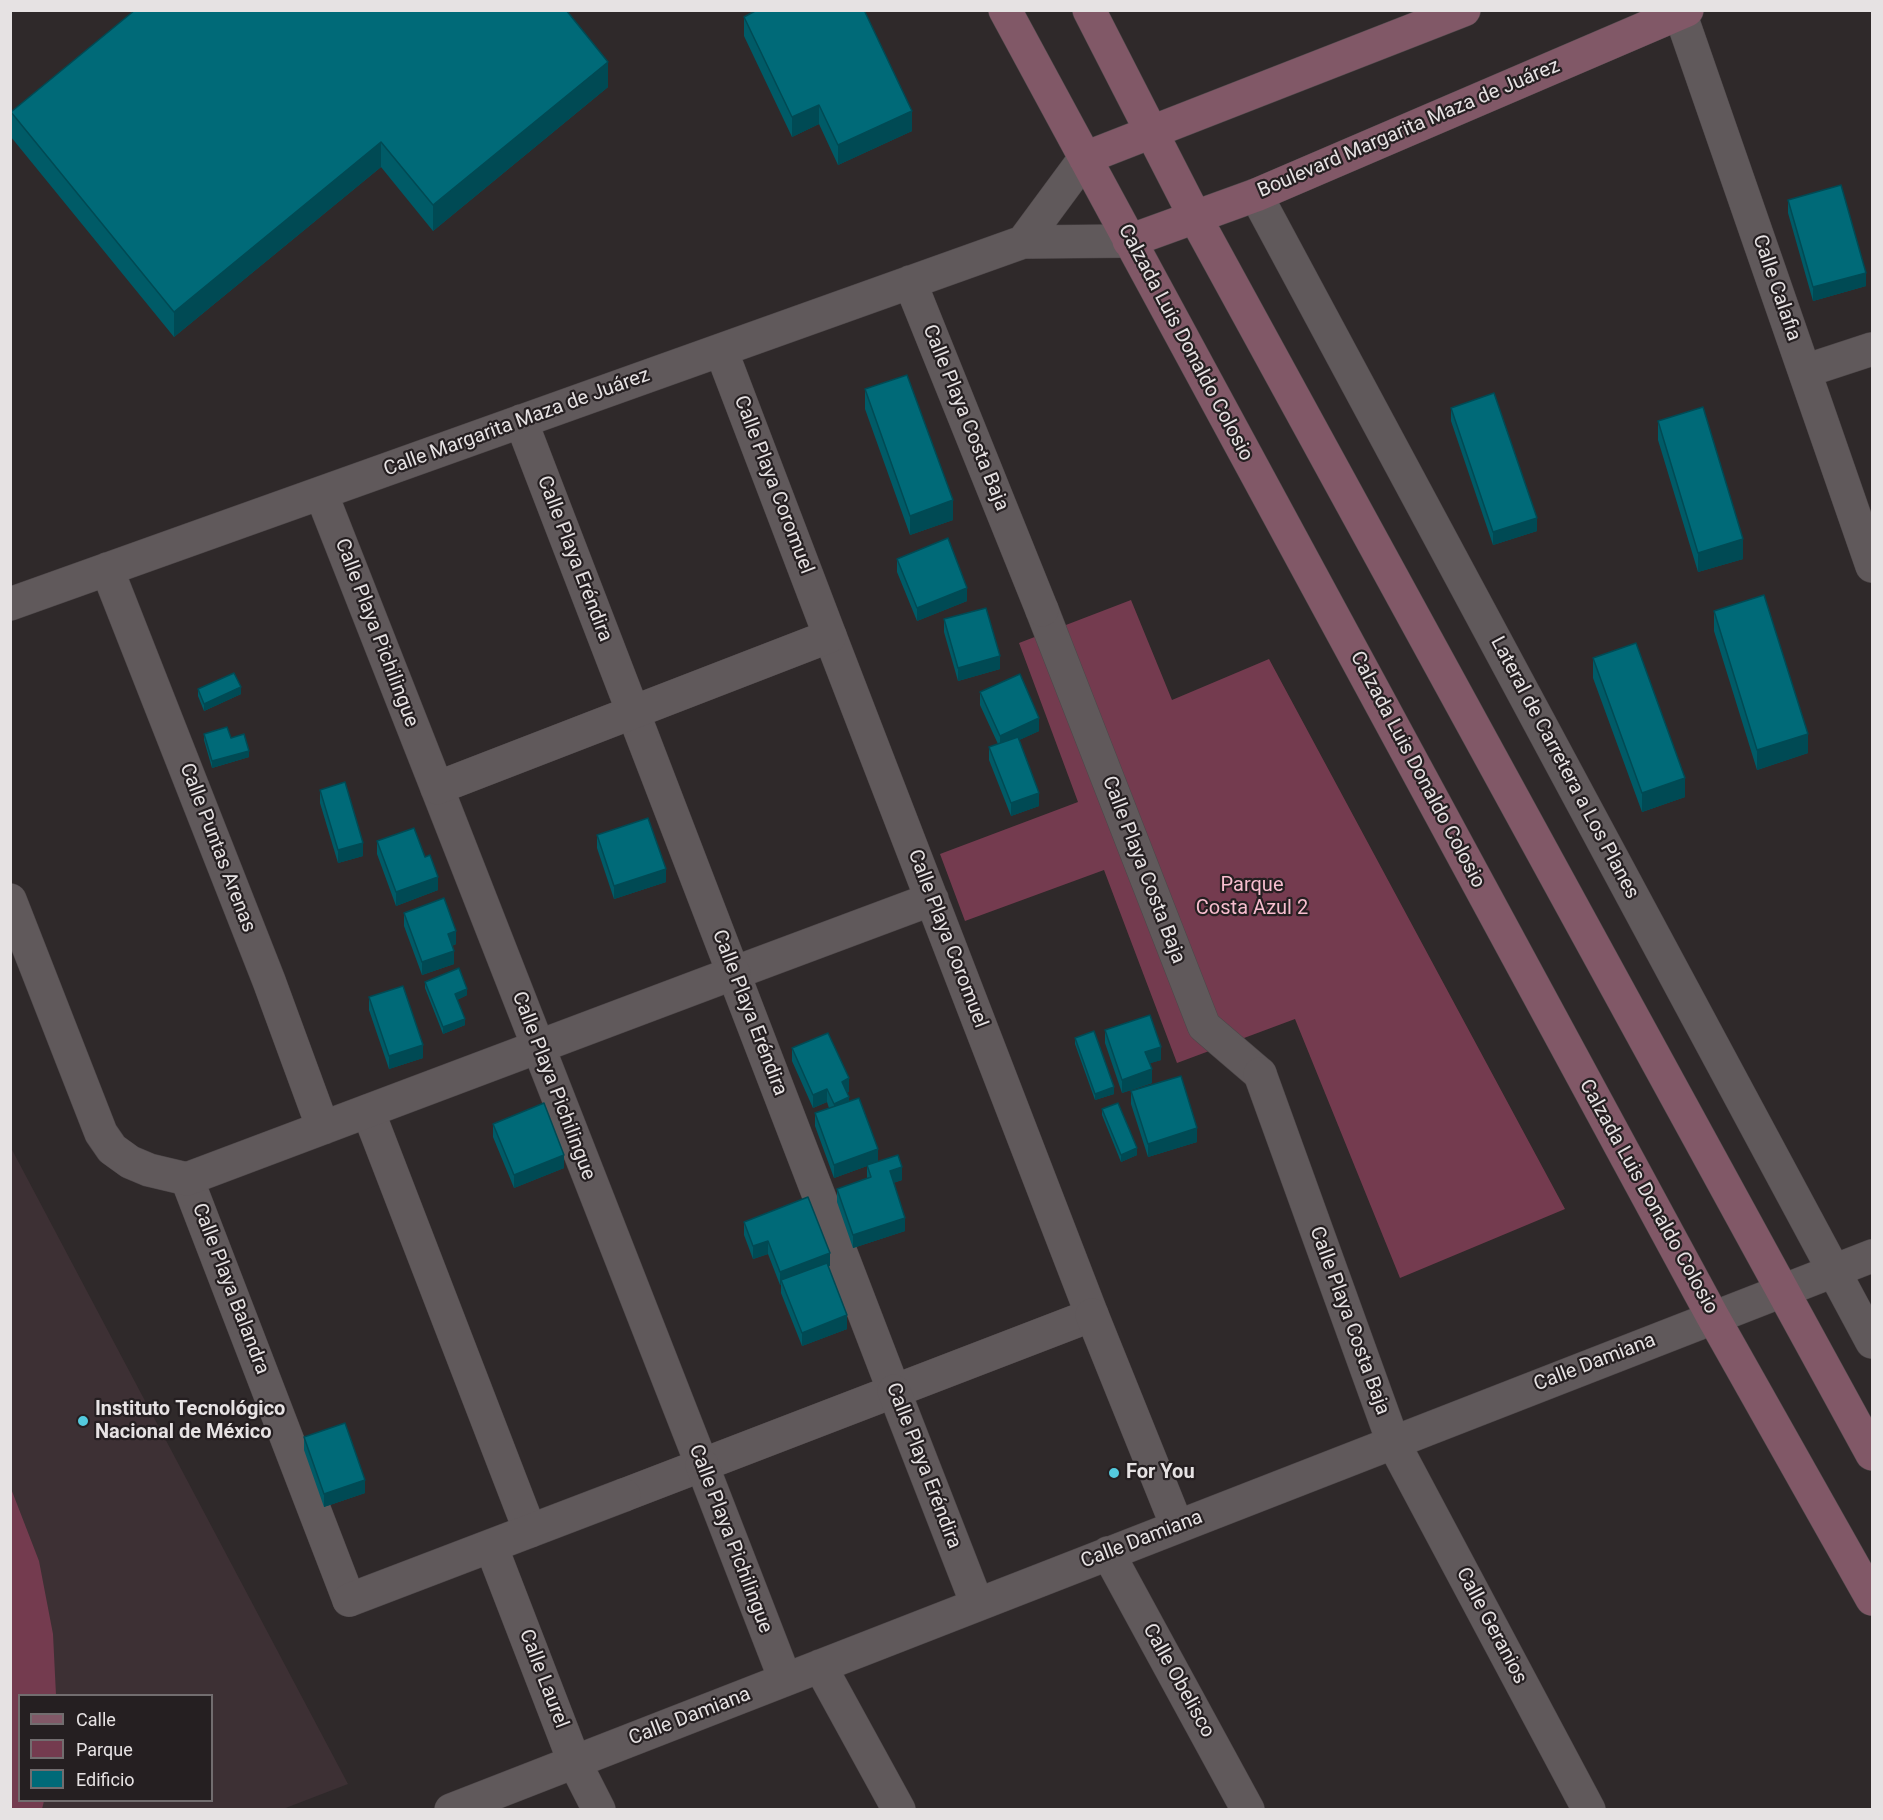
<!DOCTYPE html>
<meta charset="utf-8">
<style>
body{margin:0}
#map{position:relative;width:1883px;height:1820px;overflow:hidden;background:#2f292a;font-family:Roboto,sans-serif}
canvas{display:block}
.frame{position:absolute;inset:0;border:12px solid #e6e2e3;pointer-events:none}
.legend{position:absolute;left:18px;top:1694px;width:195px;height:108px;box-sizing:border-box;background:#251f21;border:2px solid #726d6f;margin:0;padding:8px 10px;list-style:none;font-size:18px;color:#e6e2e3}
.legend li{display:flex;align-items:center;gap:12px;height:30px}
.legend b{width:30px;border:2px solid #726d6f}
</style>
<div id="map">
<canvas width="1883" height="1820"></canvas>
<div class="frame"></div>
<ul class="legend">
<li><b style="height:8px;background:#815867"></b>Calle</li>
<li><b style="height:16px;background:#743b4f"></b>Parque</li>
<li><b style="height:16px;background:#006a78"></b>Edificio</li>
</ul>
</div>
<script>
const ctx = document.querySelector('canvas').getContext('2d');
ctx.lineJoin = 'round';
function fillPath(path, color) {
  ctx.fillStyle = color;
  ctx.fill(path, 'evenodd');
}
function shape(rows) {
  const path = new Path2D();
  for (const r of rows) {
    path.moveTo(r[0], r[1]);
    for (let i = 2; i < r.length; i += 2) path.lineTo(r[i], r[i + 1]);
  }
  return path;
}
function stroke(path, color, width, dash) {
  ctx.strokeStyle = color;
  ctx.lineWidth = width;
  ctx.lineCap = dash ? 'butt' : 'round';
  ctx.setLineDash(dash || []);
  ctx.stroke(path);
}
function label(font, color, halo, rows, align = 'center') {
  ctx.font = font + ' Roboto,sans-serif';
  ctx.lineWidth = 4.5;
  ctx.setLineDash([]);
  ctx.textBaseline = 'middle';
  ctx.strokeStyle = halo;
  ctx.fillStyle = color;
  for (const [text, x, y, turn = 0] of rows) {
    ctx.save();
    ctx.translate(x, y);
    ctx.rotate((+turn || 0) * Math.PI / 180);
    ctx.textAlign = isNaN(turn) ? turn : align;
    if (halo) ctx.strokeText(text, 0, 0);
    ctx.fillText(text, 0, 0);
    ctx.restore();
  }
}
fillPath(shape([
 [10,1146,348,1784,283,1809,11,1809],
 [20,1696,212,1696,212,1800,20,1800]
]), '#3d3034');
fillPath(shape([
 [1131,600,1172,700,1269,659,1565,1209,1400,1278,1295,1019,1177,1063,1104,870,965,921,940,854,1078,802,1019,643],
 [10,1486,39,1561,53,1634,56,1695,20,1696,20,1800,44,1801,42,1809,11,1809]
]), '#743b4f');
const pedestrian = shape([
 [1042,610,1204,1026,1260,1074],
 [633,712,894,1391],
 [437,788,702,1465],
 [734,973,932,899],
 [368,1111,530,1531],
 [187,1179,349,1600],
 [624,1495,1092,1315,830,636]
]);
const minor = shape([
 [1679,10,1872,566],
 [1256,195,1872,1342],
 [1023,242,1085,158],
 [910,282,1042,610],
 [1805,371,1872,349],
 [521,421,633,712],
 [321,493,437,788,830,636,721,350],
 [107,569,269,981,323,1128],
 [10,604,1023,242,1129,241],
 [10,900,101,1133,112,1149,130,1162,149,1170,187,1179,734,973],
 [1260,1074,1393,1442,1589,1810],
 [1092,1315,1177,1526],
 [894,1391,977,1604],
 [702,1465,785,1679],
 [491,1546,574,1761,599,1810],
 [1108,1553,1248,1810],
 [349,1600,624,1495],
 [820,1666,899,1810],
 [451,1810,1872,1256]
]);
const secondary = shape([
 [1005,10,1713,1317,1872,1599],
 [1089,10,1195,217,1872,1454],
 [1085,158,1464,10],
 [1129,241,1256,195,1687,10]
]);
stroke(pedestrian, '#4d4749', 34);
stroke(minor, '#4d4749', 34);
stroke(secondary, '#4d4749', 34);
stroke(pedestrian, '#60595b', 33);
stroke(minor, '#60595b', 33);
stroke(secondary, '#815867', 33);
fillPath(shape([
 [744,17,912,131,838,165,819,124,792,137,744,36],
 [608,87,433,231,381,167,174,337,11,137,11,112],
 [1788,200,1866,286,1813,301,1788,213],
 [865,389,953,520,910,535,865,409],
 [1451,408,1537,531,1493,545,1451,421],
 [1658,421,1743,559,1698,572,1658,440],
 [897,559,967,601,917,621,897,572],
 [1714,611,1808,753,1757,770,1714,631],
 [944,619,1000,669,958,681,944,632],
 [1593,658,1685,797,1642,812,1593,678],
 [198,689,241,694,204,711,198,696],
 [980,692,1039,731,1019,740,1039,806,1011,816,989,760,989,747,998,744,980,705],
 [204,734,231,738,249,757,212,768,204,740],
 [320,790,363,856,338,863,320,803],
 [597,835,666,882,614,899,597,848],
 [377,841,425,857,438,890,396,906,377,854],
 [404,913,456,944,452,946,454,964,422,975,404,926],
 [425,982,467,995,457,1000,465,1025,443,1034,425,988],
 [369,997,423,1058,389,1069,369,1010],
 [1105,1030,1161,1060,1150,1063,1152,1083,1122,1093,1105,1043],
 [1075,1038,1114,1094,1095,1100,1075,1044],
 [792,1048,849,1092,847,1092,849,1101,878,1161,902,1180,893,1183,905,1231,853,1248,837,1202,837,1189,867,1178,867,1166,834,1178,815,1126,815,1113,829,1108,827,1102,813,1108,792,1061],
 [1131,1091,1197,1142,1148,1157,1131,1104],
 [1102,1109,1137,1155,1121,1162,1102,1115],
 [493,1124,564,1168,514,1188,493,1137],
 [744,1222,830,1266,828,1266,847,1329,802,1346,781,1293,781,1285,780,1285,768,1254,753,1259,744,1235],
 [304,1437,365,1493,324,1507,304,1450]
]), '#005b67');
fillPath(shape([
 [608,62,608,87,433,231,433,205],
 [819,105,819,124,792,137,792,117],
 [912,111,912,131,838,165,838,145],
 [381,142,381,167,174,337,174,312],
 [1866,273,1866,286,1813,301,1813,287],
 [953,500,953,520,910,535,910,516],
 [1537,518,1537,531,1493,545,1493,532],
 [1743,539,1743,559,1698,572,1698,553],
 [967,588,967,601,917,621,917,608],
 [1000,656,1000,669,958,681,958,668],
 [241,687,241,694,204,711,204,704],
 [1039,718,1039,731,1000,749,1000,736],
 [1808,734,1808,753,1757,770,1757,750],
 [249,751,249,757,212,768,212,761],
 [1685,778,1685,797,1642,812,1642,793],
 [1039,793,1039,806,1011,816,1011,803],
 [363,843,363,856,338,863,338,850],
 [666,869,666,882,614,899,614,886],
 [438,877,438,890,396,906,396,892],
 [456,931,456,944,448,947,448,934],
 [454,951,454,964,422,975,422,962],
 [467,989,467,995,455,1001,455,994],
 [465,1019,465,1025,443,1034,443,1027],
 [423,1045,423,1058,389,1069,389,1056],
 [1161,1047,1161,1060,1145,1065,1145,1052],
 [1152,1069,1152,1083,1122,1093,1122,1080],
 [849,1078,849,1092,842,1095,842,1082],
 [1114,1087,1114,1094,1095,1100,1095,1094],
 [827,1089,827,1102,813,1108,813,1095],
 [849,1097,849,1110,834,1118,834,1104],
 [1197,1128,1197,1142,1148,1157,1148,1144],
 [1137,1148,1137,1155,1121,1162,1121,1155],
 [878,1149,878,1162,834,1178,834,1165],
 [564,1155,564,1168,514,1188,514,1175],
 [902,1167,902,1180,890,1184,890,1171],
 [905,1218,905,1231,853,1248,853,1235],
 [768,1241,768,1254,753,1259,753,1246],
 [830,1253,830,1266,783,1284,781,1280,781,1285,780,1285,780,1272],
 [847,1315,847,1329,802,1346,802,1333],
 [365,1480,365,1493,324,1507,324,1494]
]), '#004a54');
const building = shape([
 [135,10,566,10,608,62,433,205,381,142,174,312,11,112,135,10],
 [757,10,864,10,912,111,838,145,819,105,792,117,744,17,757,10],
 [1841,185,1866,273,1813,287,1788,200,1841,185],
 [907,375,953,500,910,516,865,389,907,375],
 [1494,393,1537,518,1493,532,1451,408,1494,393],
 [1703,407,1743,539,1698,553,1658,421,1703,407],
 [948,538,967,588,917,608,897,559,948,538],
 [1764,595,1808,734,1757,750,1714,611,1764,595],
 [986,608,1000,656,958,668,944,619,986,608],
 [1636,643,1685,778,1642,793,1593,658,1636,643],
 [234,673,241,687,204,704,198,689,234,673],
 [1020,674,1039,718,1000,736,980,692,1020,674],
 [227,727,231,738,244,734,249,751,212,761,204,734,227,727],
 [1018,737,1039,793,1011,803,989,747,1018,737],
 [345,782,363,843,338,850,320,790,345,782],
 [648,818,666,869,614,886,597,835,648,818],
 [414,828,425,857,430,855,438,877,396,892,377,841,414,828],
 [444,898,456,931,448,934,454,951,422,962,404,913,444,898],
 [459,968,467,989,455,994,465,1019,443,1027,425,982,459,968],
 [403,986,423,1045,389,1056,369,997,403,986],
 [1150,1015,1161,1047,1145,1052,1152,1069,1122,1080,1105,1030,1150,1015],
 [1094,1031,1114,1087,1095,1094,1075,1038,1094,1031],
 [828,1033,849,1078,842,1082,849,1097,834,1104,827,1089,813,1095,792,1048,828,1033],
 [1181,1076,1197,1128,1148,1144,1131,1091,1181,1076],
 [859,1098,878,1149,834,1165,815,1113,859,1098],
 [544,1103,564,1155,514,1175,493,1124,544,1103],
 [1118,1103,1137,1148,1121,1155,1102,1109,1118,1103],
 [898,1155,902,1167,890,1171,905,1218,853,1235,837,1189,871,1177,867,1165,898,1155],
 [808,1197,830,1253,780,1272,768,1241,753,1246,744,1222,808,1197],
 [827,1263,847,1315,802,1333,781,1280,827,1263],
 [345,1423,365,1480,324,1494,304,1437,345,1423]
]);
fillPath(building, '#006a78');
stroke(building, '#004a54', 1.5);
for (const [x, y, r, color] of [
 [83,1421,6,"#54cade"],
 [1114,1473,6,"#54cade"]
]) {
  const dot = new Path2D();
  dot.arc(x, y, r, 0, 2 * Math.PI);
  ctx.fillStyle = color;
  ctx.fill(dot);
  stroke(dot, '#251f21', 2);
}
label('20px', '#e6e2e3', '#251f21', [
 ["Boulevard Margarita Maza de Juárez",1409,129,-23],
 ["Calle Calafia",1776,288,71],
 ["Calzada Luis Donaldo Colosio",1185,343,62],
 ["Calle Playa Costa Baja",965,418,68],
 ["Calle Margarita Maza de Juárez",517,423,-20],
 ["Calle Playa Coromuel",773,485,69],
 ["Calle Playa Eréndira",574,559,69],
 ["Calle Playa Pichilingue",376,633,69],
 ["Lateral de Carretera a Los Planes",1564,768,62],
 ["Calzada Luis Donaldo Colosio",1417,770,62],
 ["Calle Puntas Arenas",217,848,69],
 ["Calle Playa Costa Baja",1143,870,69],
 ["Calle Playa Coromuel",947,939,69],
 ["Calle Playa Eréndira",749,1013,69],
 ["Calle Playa Pichilingue",553,1086,69],
 ["Calzada Luis Donaldo Colosio",1648,1197,61],
 ["Calle Playa Balandra",230,1289,69],
 ["Calle Playa Costa Baja",1349,1321,70],
 ["Calle Damiana",1595,1363,-21],
 ["Calle Playa Eréndira",923,1466,69],
 ["Calle Playa Pichilingue",730,1539,69],
 ["Calle Damiana",1142,1540,-21],
 ["Calle Geranios",1491,1626,62],
 ["Calle Laurel",543,1679,69],
 ["Calle Obelisco",1178,1681,61],
 ["Calle Damiana",690,1717,-21]
]);
label('20px', '#f7becf', '#251f21', [
 ["Parque",1252,886],
 ["Costa Azul 2",1252,909]
]);
label('bold 20px', '#e6e2e3', '#251f21', [
 ["Instituto Tecnológico",95,1410],
 ["Nacional de México",95,1433],
 ["For You",1126,1473]
], 'left');
</script>
